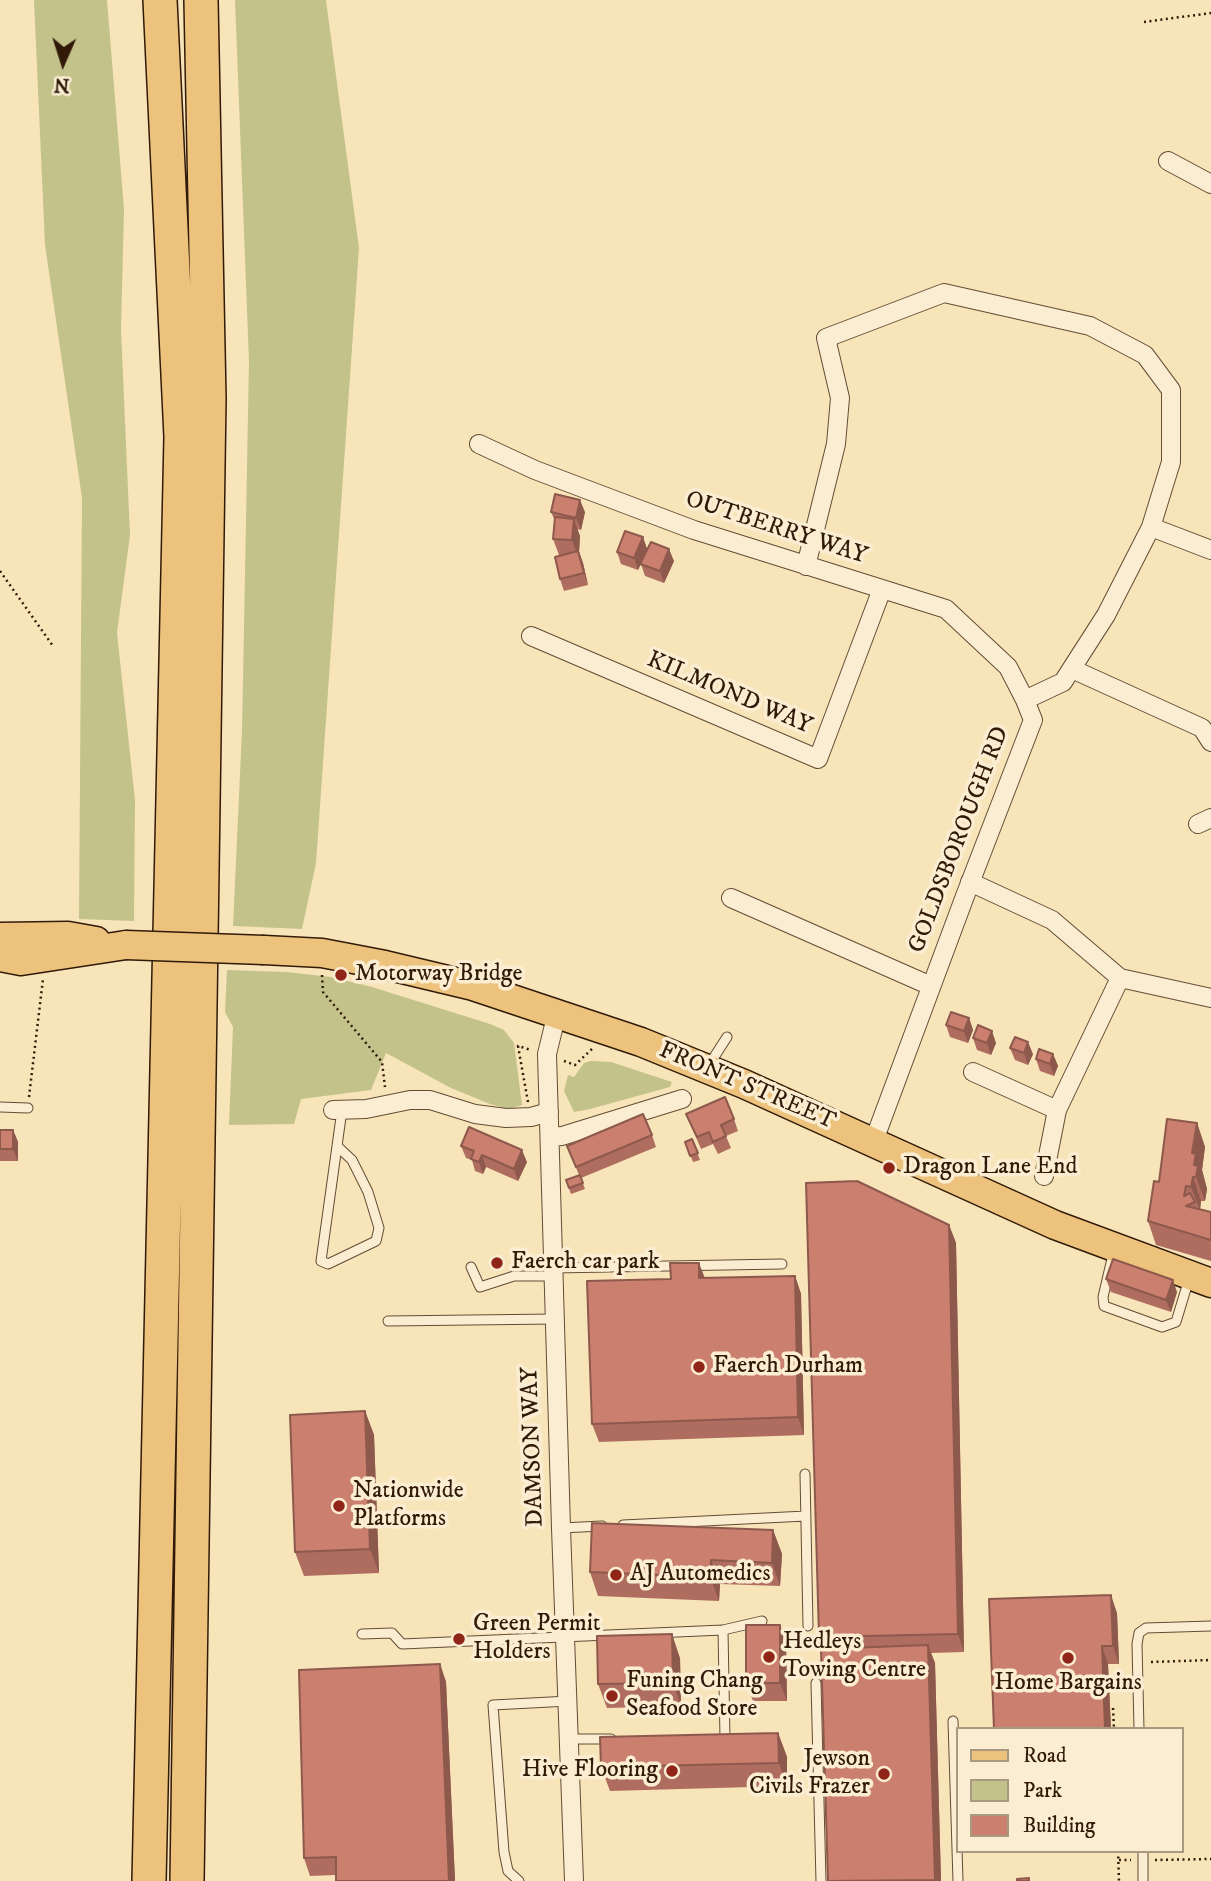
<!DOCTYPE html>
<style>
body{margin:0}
#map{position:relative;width:1211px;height:1881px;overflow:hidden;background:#f8e4b9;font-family:"IM FELL DW Pica",serif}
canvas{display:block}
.legend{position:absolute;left:956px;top:1727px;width:228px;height:126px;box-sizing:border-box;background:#faedd2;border:2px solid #aa9981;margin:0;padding:9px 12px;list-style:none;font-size:21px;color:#311a08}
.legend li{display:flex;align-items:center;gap:14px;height:35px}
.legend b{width:35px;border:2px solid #aa9981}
.north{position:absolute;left:28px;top:28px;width:70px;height:70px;-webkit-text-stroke:5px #faedd2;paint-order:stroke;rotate:183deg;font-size:19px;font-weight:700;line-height:28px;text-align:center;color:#311a08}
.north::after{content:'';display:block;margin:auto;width:24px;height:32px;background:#311a08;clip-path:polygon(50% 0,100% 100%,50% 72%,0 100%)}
</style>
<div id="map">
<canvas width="1211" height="1881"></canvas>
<ul class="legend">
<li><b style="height:9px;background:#ecc27c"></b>Road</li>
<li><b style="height:19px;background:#c3c28b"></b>Park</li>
<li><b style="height:19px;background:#cb7f6e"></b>Building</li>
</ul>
<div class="north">N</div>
</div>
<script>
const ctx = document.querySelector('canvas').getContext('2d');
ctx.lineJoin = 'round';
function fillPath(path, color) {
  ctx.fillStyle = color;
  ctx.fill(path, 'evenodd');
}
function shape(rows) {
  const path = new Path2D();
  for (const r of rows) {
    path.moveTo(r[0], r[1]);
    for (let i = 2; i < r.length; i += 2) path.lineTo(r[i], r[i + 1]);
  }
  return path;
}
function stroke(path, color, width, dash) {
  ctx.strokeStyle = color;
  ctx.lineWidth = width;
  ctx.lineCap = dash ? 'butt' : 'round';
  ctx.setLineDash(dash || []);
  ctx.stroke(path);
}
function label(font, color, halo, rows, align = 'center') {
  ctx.font = font + ' "IM FELL DW Pica",serif';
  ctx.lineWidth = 7;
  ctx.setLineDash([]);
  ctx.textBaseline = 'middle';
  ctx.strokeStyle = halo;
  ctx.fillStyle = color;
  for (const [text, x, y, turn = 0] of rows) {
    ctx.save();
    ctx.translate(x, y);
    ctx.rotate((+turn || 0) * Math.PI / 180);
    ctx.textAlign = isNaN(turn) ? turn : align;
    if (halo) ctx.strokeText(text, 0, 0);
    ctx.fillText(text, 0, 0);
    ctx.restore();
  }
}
fillPath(shape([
 [34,0,107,0,124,209,121,330,130,535,117,633,135,800,134,921,79,919,82,498,45,245],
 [235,0,326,0,359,248,316,863,302,929,233,926,242,731,249,362],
 [227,970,287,972,331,977,372,987,490,1024,504,1030,514,1043,522,1105,509,1109,490,1104,451,1088,386,1053,371,1090,301,1099,294,1124,229,1125,233,1027,225,1012],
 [591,1061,611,1062,672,1082,670,1087,590,1109,574,1112,564,1091,568,1075,574,1077,584,1063]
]), '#c3c28b');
const lane = shape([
 [709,1065,727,1037],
 [0,1107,28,1108],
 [337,1146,352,1160,368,1192,379,1228,376,1241,328,1264,321,1261,337,1146,342,1110],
 [1114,1250,1103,1297,1104,1306,1162,1327,1176,1322,1189,1279],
 [471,1267,480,1287,514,1276,553,1276],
 [553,1268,782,1264],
 [388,1321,554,1319],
 [805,1474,808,1626],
 [623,1525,806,1516],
 [561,1528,602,1526],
 [723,1630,725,1738],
 [362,1634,392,1633,402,1644,723,1630,762,1621],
 [816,1683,821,1881],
 [953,1721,958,1881],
 [1139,1729,1137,1644,1139,1633,1146,1628,1211,1626],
 [570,1739,611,1739],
 [1143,1851,1143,1881],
 [519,1881,508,1871,504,1852,493,1705,569,1701]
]);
const street = shape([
 [1168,161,1211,184],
 [479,444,535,470,694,530,946,609,1008,667,1025,700],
 [1151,527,1211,550],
 [806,566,836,444,840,398,826,338,944,293,1090,326,1145,355,1171,390,1171,462,1151,527,1106,615,1063,682,1025,700,1033,720,965,896,873,1143],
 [531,636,818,759,882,589],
 [1072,669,1202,728,1211,742],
 [1198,824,1211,818],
 [970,882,1052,920,1120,978,1211,998],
 [731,898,931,986],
 [557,1013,547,1054,561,1528,574,1881],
 [973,1072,1057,1110,1120,978],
 [333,1110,366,1109,410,1100,430,1100,475,1114,506,1118,531,1117,549,1112],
 [550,1137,562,1136,682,1099],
 [1044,1176,1057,1110]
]);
const primary = shape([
 [0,937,68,936,96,941],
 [264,950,322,953,385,965,473,986,641,1042,744,1084,1055,1225,1211,1283],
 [0,957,21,961,126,945]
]);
const highway = shape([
 [149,1881,181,437,160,0],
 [187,1881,209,398,201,0]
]);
stroke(lane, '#634c34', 11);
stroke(street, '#634c34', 20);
stroke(primary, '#311a08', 31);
stroke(highway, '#311a08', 36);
stroke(shape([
 [1144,22,1211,13],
 [0,571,53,646],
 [322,975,323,992,382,1062,385,1087],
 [564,1061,575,1065,592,1049],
 [29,1097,43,979],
 [528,1102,518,1046,531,1050],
 [1151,1662,1211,1660],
 [1113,1708,1114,1729],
 [1118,1851,1119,1881],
 [1119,1860,1131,1860],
 [1155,1860,1211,1859]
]), '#311a08', 2.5, [2, 3.5]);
stroke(lane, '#faedd2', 9);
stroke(street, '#faedd2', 18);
stroke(primary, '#ecc27c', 28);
stroke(highway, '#ecc27c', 33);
const primaryBridge = shape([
 [126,945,264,950]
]);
stroke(primaryBridge, '#311a08', 31, []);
stroke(primaryBridge, '#ecc27c', 28);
fillPath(shape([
 [551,512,585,512,581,530,577,529,580,536,579,552,583,563,588,585,564,591,560,579,559,555,553,539,555,521],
 [643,537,647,549,674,561,664,583,645,576,641,564,638,570,621,564,617,552],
 [969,1018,973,1030,968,1043,950,1037,946,1025],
 [973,1038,996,1043,991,1055,977,1050],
 [1010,1048,1033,1054,1028,1065,1015,1060],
 [1053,1054,1058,1066,1054,1076,1040,1071,1036,1059],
 [686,1114,734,1119,738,1131,726,1136,731,1148,718,1154,713,1144,701,1149],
 [1197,1123,1205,1147,1202,1170,1207,1189,1205,1201,1201,1201,1200,1209,1211,1212,1211,1261,1156,1245,1148,1221,1159,1182],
 [0,1130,13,1130,18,1142,18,1161,0,1161],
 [652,1135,656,1147,581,1178,585,1189,571,1194,566,1180,579,1175,567,1146],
 [692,1139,700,1160,693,1162,685,1142],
 [461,1146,527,1162,518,1181,486,1167,483,1174,475,1171,472,1160,466,1158],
 [949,1225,956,1243,964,1652,931,1653,935,1663,941,1881,828,1881,823,1649,819,1637],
 [795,1276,801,1294,804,1435,599,1442,592,1424,705,1278],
 [1106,1279,1177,1292,1171,1312,1111,1292],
 [365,1411,374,1435,379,1573,304,1576,295,1552],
 [773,1530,782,1554,780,1586,720,1584,719,1601,598,1596,590,1572],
 [1117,1613,1119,1664,1108,1664,1111,1729,994,1729],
 [780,1625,786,1643,787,1701,753,1701,746,1683],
 [680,1658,681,1706,607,1708,598,1684],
 [440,1664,446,1682,455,1881,336,1881,336,1875,310,1876,304,1858],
 [778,1733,787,1757,787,1786,610,1791,601,1767]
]), '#af6d5f');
fillPath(shape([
 [580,500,585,512,581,530,576,518],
 [574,519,580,536,579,552,583,563,588,585,572,540],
 [643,537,647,549,638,570,634,558],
 [669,549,674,561,664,583,660,571],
 [969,1018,973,1030,968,1043,964,1031],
 [992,1031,996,1043,991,1055,987,1043],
 [1028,1042,1033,1054,1028,1065,1024,1053],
 [1053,1054,1058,1066,1054,1076,1050,1064],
 [1197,1123,1205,1147,1202,1170,1207,1189,1205,1201,1196,1177,1192,1153],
 [13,1130,18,1142,18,1161,13,1149],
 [522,1150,527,1162,518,1181,514,1169],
 [482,1155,486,1167,483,1174,479,1162],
 [1193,1177,1201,1201,1200,1210,1191,1187],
 [949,1225,956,1243,964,1652,958,1634],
 [699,1263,706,1281,699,1278],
 [795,1276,801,1294,804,1435,798,1417],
 [1173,1280,1177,1292,1171,1312,1166,1300],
 [365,1411,374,1435,379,1573,370,1549],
 [773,1530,782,1554,780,1586,772,1563],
 [711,1560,720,1584,719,1601,710,1577],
 [1111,1595,1117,1613,1119,1664,1113,1646],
 [780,1625,786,1643,787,1701,780,1683],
 [672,1634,680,1658,681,1706,673,1683],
 [928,1645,935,1663,941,1881,936,1881,935,1880],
 [1102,1646,1108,1664,1111,1729,1105,1729],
 [440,1664,446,1682,455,1881,449,1881],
 [778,1733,787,1757,787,1786,779,1763]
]), '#8e594d');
const building = shape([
 [555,494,580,500,576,518,551,512,555,494],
 [555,517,574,519,572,540,553,539,555,517],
 [625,531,643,537,634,558,617,552,625,531],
 [651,542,669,549,660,571,640,564,651,542],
 [578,551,584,573,560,579,555,557,578,551],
 [951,1012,969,1018,964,1031,946,1025,951,1012],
 [978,1025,992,1031,987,1043,973,1038,978,1025],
 [1015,1037,1028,1042,1024,1053,1010,1048,1015,1037],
 [1039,1049,1053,1054,1050,1064,1036,1059,1039,1049],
 [725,1097,734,1119,721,1125,726,1136,713,1142,709,1132,697,1137,686,1114,725,1097],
 [643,1114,652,1135,576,1167,567,1146,643,1114],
 [1167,1119,1197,1123,1192,1153,1196,1154,1194,1165,1198,1166,1196,1177,1193,1177,1191,1187,1186,1186,1184,1196,1190,1193,1195,1202,1186,1206,1211,1212,1211,1240,1148,1221,1154,1181,1159,1182,1167,1119],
 [469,1127,522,1150,514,1169,482,1155,479,1162,471,1159,474,1151,461,1146,469,1127],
 [0,1130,13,1130,13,1149,0,1149,0,1130],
 [692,1139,698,1153,690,1156,685,1142,692,1139],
 [580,1175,583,1183,569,1188,566,1180,580,1175],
 [857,1181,949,1225,958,1634,819,1637,806,1183,857,1181],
 [1113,1259,1173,1280,1166,1300,1106,1279,1113,1259],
 [670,1263,699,1263,699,1278,795,1276,798,1417,592,1424,587,1281,671,1279,670,1263],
 [365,1411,370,1549,295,1552,290,1415,365,1411],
 [592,1523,773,1530,772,1563,711,1560,710,1577,590,1572,592,1523],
 [1111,1595,1113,1646,1102,1646,1105,1729,994,1729,989,1599,1111,1595],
 [746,1625,780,1625,780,1683,746,1683,746,1625],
 [672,1634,673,1683,598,1684,597,1636,672,1634],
 [928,1645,935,1880,828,1881,821,1649,928,1645],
 [440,1664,449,1881,336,1881,336,1857,304,1858,299,1670,440,1664],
 [778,1733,779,1763,601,1767,600,1737,778,1733],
 [1029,1878,1029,1881,1017,1881,1017,1879,1029,1878]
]);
fillPath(building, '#cb7f6e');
stroke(building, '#8e594d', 2);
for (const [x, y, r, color] of [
 [341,975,7,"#8f2418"],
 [889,1168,7,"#8f2418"],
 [497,1263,7,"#8f2418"],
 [699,1367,7,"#8f2418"],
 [339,1506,7,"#8f2418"],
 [616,1575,7,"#8f2418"],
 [459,1639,7,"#8f2418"],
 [769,1657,7,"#8f2418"],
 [1068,1658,7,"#8f2418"],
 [612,1696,7,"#8f2418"],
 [672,1771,7,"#8f2418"],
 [884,1774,7,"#8f2418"]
]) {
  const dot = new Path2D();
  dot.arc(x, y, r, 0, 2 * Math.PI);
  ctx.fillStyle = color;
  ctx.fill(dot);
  stroke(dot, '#faedd2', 2.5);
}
label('24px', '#311a08', '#faedd2', [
 ["OUTBERRY WAY",776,529,18],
 ["KILMOND WAY",729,694,23],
 ["GOLDSBOROUGH RD",960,840,-69],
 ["FRONT STREET",747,1087,23],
 ["DAMSON WAY",534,1447,-92]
]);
label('24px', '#311a08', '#faedd2', [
 ["Motorway Bridge",355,975],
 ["Dragon Lane End",903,1168],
 ["Faerch car park",511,1263],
 ["Faerch Durham",713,1367],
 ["Nationwide",353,1492],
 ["Platforms",353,1520],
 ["AJ Automedics",630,1575],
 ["Green Permit",473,1625],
 ["Holders",473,1653],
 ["Hedleys",783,1643],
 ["Towing Centre",783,1671],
 ["Funing Chang",626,1682],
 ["Seafood Store",626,1710],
 ["Home Bargains",1068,1684,"center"],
 ["Jewson",870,1760,"right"],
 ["Civils Frazer",870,1788,"right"],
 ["Hive Flooring",658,1771,"right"]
], 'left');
</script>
